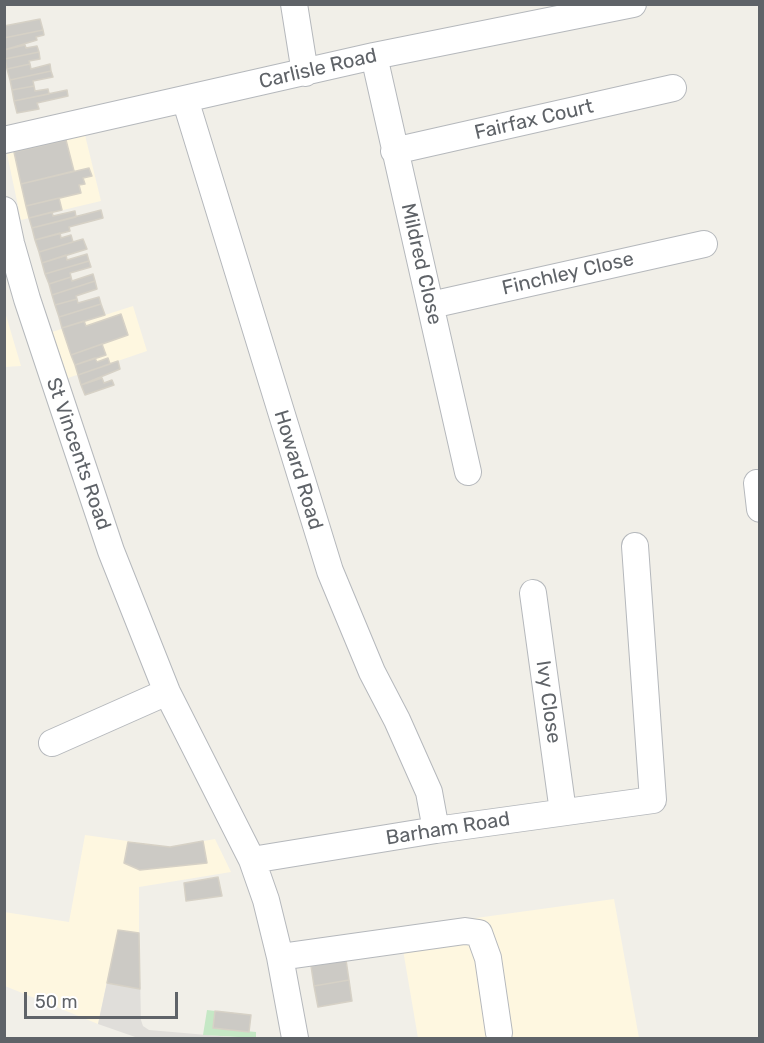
<!DOCTYPE html>
<style>
body{margin:0}
#map{position:relative;width:764px;height:1043px;overflow:hidden;background:#f1efe8;font-family:Rubik,sans-serif}
canvas{display:block}
.frame{position:absolute;inset:0;border:6px solid #5f6368;pointer-events:none}
.scale{position:absolute;left:24px;top:992px;width:154px;height:27px;box-sizing:border-box;border:3px solid #5f6368;border-top:0;padding-left:8px;font-size:18px;line-height:21px;white-space:nowrap;color:#5f6368;-webkit-text-stroke:4px #fff;paint-order:stroke}
</style>
<div id="map">
<canvas width="764" height="1043"></canvas>
<div class="frame"></div>
<div class="scale">50 m</div>
</div>
<script>
const ctx = document.querySelector('canvas').getContext('2d');
ctx.lineJoin = 'round';
function fillPath(path, color) {
  ctx.fillStyle = color;
  ctx.fill(path, 'evenodd');
}
function shape(rows) {
  const path = new Path2D();
  for (const r of rows) {
    path.moveTo(r[0], r[1]);
    for (let i = 2; i < r.length; i += 2) path.lineTo(r[i], r[i + 1]);
  }
  return path;
}
function stroke(path, color, width, dash) {
  ctx.strokeStyle = color;
  ctx.lineWidth = width;
  ctx.lineCap = dash ? 'butt' : 'round';
  ctx.setLineDash(dash || []);
  ctx.stroke(path);
}
function label(font, color, halo, rows, align = 'center') {
  ctx.font = font + ' Rubik,sans-serif';
  ctx.lineWidth = 4.5;
  ctx.setLineDash([]);
  ctx.textBaseline = 'middle';
  ctx.strokeStyle = halo;
  ctx.fillStyle = color;
  for (const [text, x, y, turn = 0] of rows) {
    ctx.save();
    ctx.translate(x, y);
    ctx.rotate((+turn || 0) * Math.PI / 180);
    ctx.textAlign = isNaN(turn) ? turn : align;
    if (halo) ctx.strokeText(text, 0, 0);
    ctx.fillText(text, 0, 0);
    ctx.restore();
  }
}
fillPath(shape([
 [85,135,101,201,21,220,7,154],
 [133,306,147,351,68,378,52,332],
 [5,312,21,366,5,367],
 [85,835,170,847,215,839,231,872,139,887,139,933,118,931,98,1024,5,986,4,912,69,922],
 [614,899,639,1038,418,1038,402,944,367,933]
]), '#fef7e0');
fillPath(shape([
 [118,930,139,933,141,1020,143,1026,149,1030,242,1038,138,1038,98,1024]
]), '#e0deda');
fillPath(shape([
 [207,1010,215,1011,213,1028,256,1032,256,1038,203,1035]
]), '#c5e8c5');
const building = shape([
 [40,19,43,30,4,38,4,26,40,19],
 [43,30,44,35,36,37,37,40,4,50,4,38,43,30],
 [25,45,26,48,37,46,39,52,5,59,4,50,25,45],
 [39,52,40,59,29,61,30,64,7,69,5,59,39,52],
 [30,64,31,69,50,64,51,71,10,80,7,69,30,64],
 [51,71,53,77,33,81,34,86,12,90,10,80,51,71],
 [34,86,35,91,48,89,49,94,14,101,12,90,34,86],
 [67,90,68,96,37,103,39,109,17,113,14,101,67,90],
 [66,140,74,171,21,184,14,152,66,140],
 [89,168,92,176,83,178,85,184,79,185,81,193,26,206,21,184,89,168],
 [59,198,62,210,29,218,26,206,59,198],
 [101,210,103,218,69,227,70,231,35,240,32,228,101,210],
 [75,211,76,217,32,228,29,218,52,212,53,216,75,211],
 [60,233,61,238,71,235,73,242,39,252,35,240,60,233],
 [83,239,87,249,42,263,39,252,83,239],
 [87,254,89,261,45,274,42,263,66,255,67,260,87,254],
 [89,261,91,267,70,273,71,277,49,284,45,274,89,261],
 [93,274,95,281,52,295,49,284,71,277,72,281,93,274],
 [95,281,97,289,76,296,77,299,55,305,52,295,95,281],
 [99,297,101,304,59,317,55,305,77,299,78,303,99,297],
 [101,304,105,315,62,328,59,317,101,304],
 [121,314,128,335,71,355,62,328,84,321,86,326,121,314],
 [102,344,106,355,75,365,71,355,102,344],
 [95,358,97,362,108,358,110,364,78,375,75,365,95,358],
 [118,361,120,369,81,385,78,375,118,361],
 [102,378,104,383,112,380,114,385,85,395,81,385,102,378],
 [203,841,207,863,140,870,124,863,128,842,170,847,203,841],
 [218,877,222,896,186,901,184,883,218,877],
 [118,930,139,933,140,989,107,983,118,930],
 [346,960,349,980,314,986,311,966,346,960],
 [349,980,352,1001,318,1007,314,986,349,980],
 [215,1011,251,1015,249,1032,213,1028,215,1011]
]);
fillPath(building, '#cccac5');
stroke(building, '#d6d1c6', 1.5);
const minor = shape([
 [294,4,305,73],
 [374,56,468,472],
 [185,99,330,571,372,672,397,720,429,792,436,830],
 [4,140,374,56,633,4],
 [394,151,673,88],
 [4,210,11,243,27,299,111,551,167,692,252,860,266,900,280,957,295,1038],
 [431,305,704,244],
 [757,483,760,509],
 [533,593,563,812],
 [52,743,167,692],
 [252,860,436,830,653,800,635,546],
 [280,957,465,931,479,933,488,958,499,1033]
]);
stroke(minor, '#b5b8bc', 28);
stroke(minor, '#fff', 26);
label('20px', '#5f6368', '#fff', [
 ["Carlisle Road",318,69,-13],
 ["Fairfax Court",534,120,-13],
 ["Mildred Close",421,264,77],
 ["Finchley Close",568,274,-13],
 ["St Vincents Road",78,454,71],
 ["Howard Road",298,470,73],
 ["Ivy Close",548,702,82],
 ["Barham Road",448,829,-9]
]);
</script>
